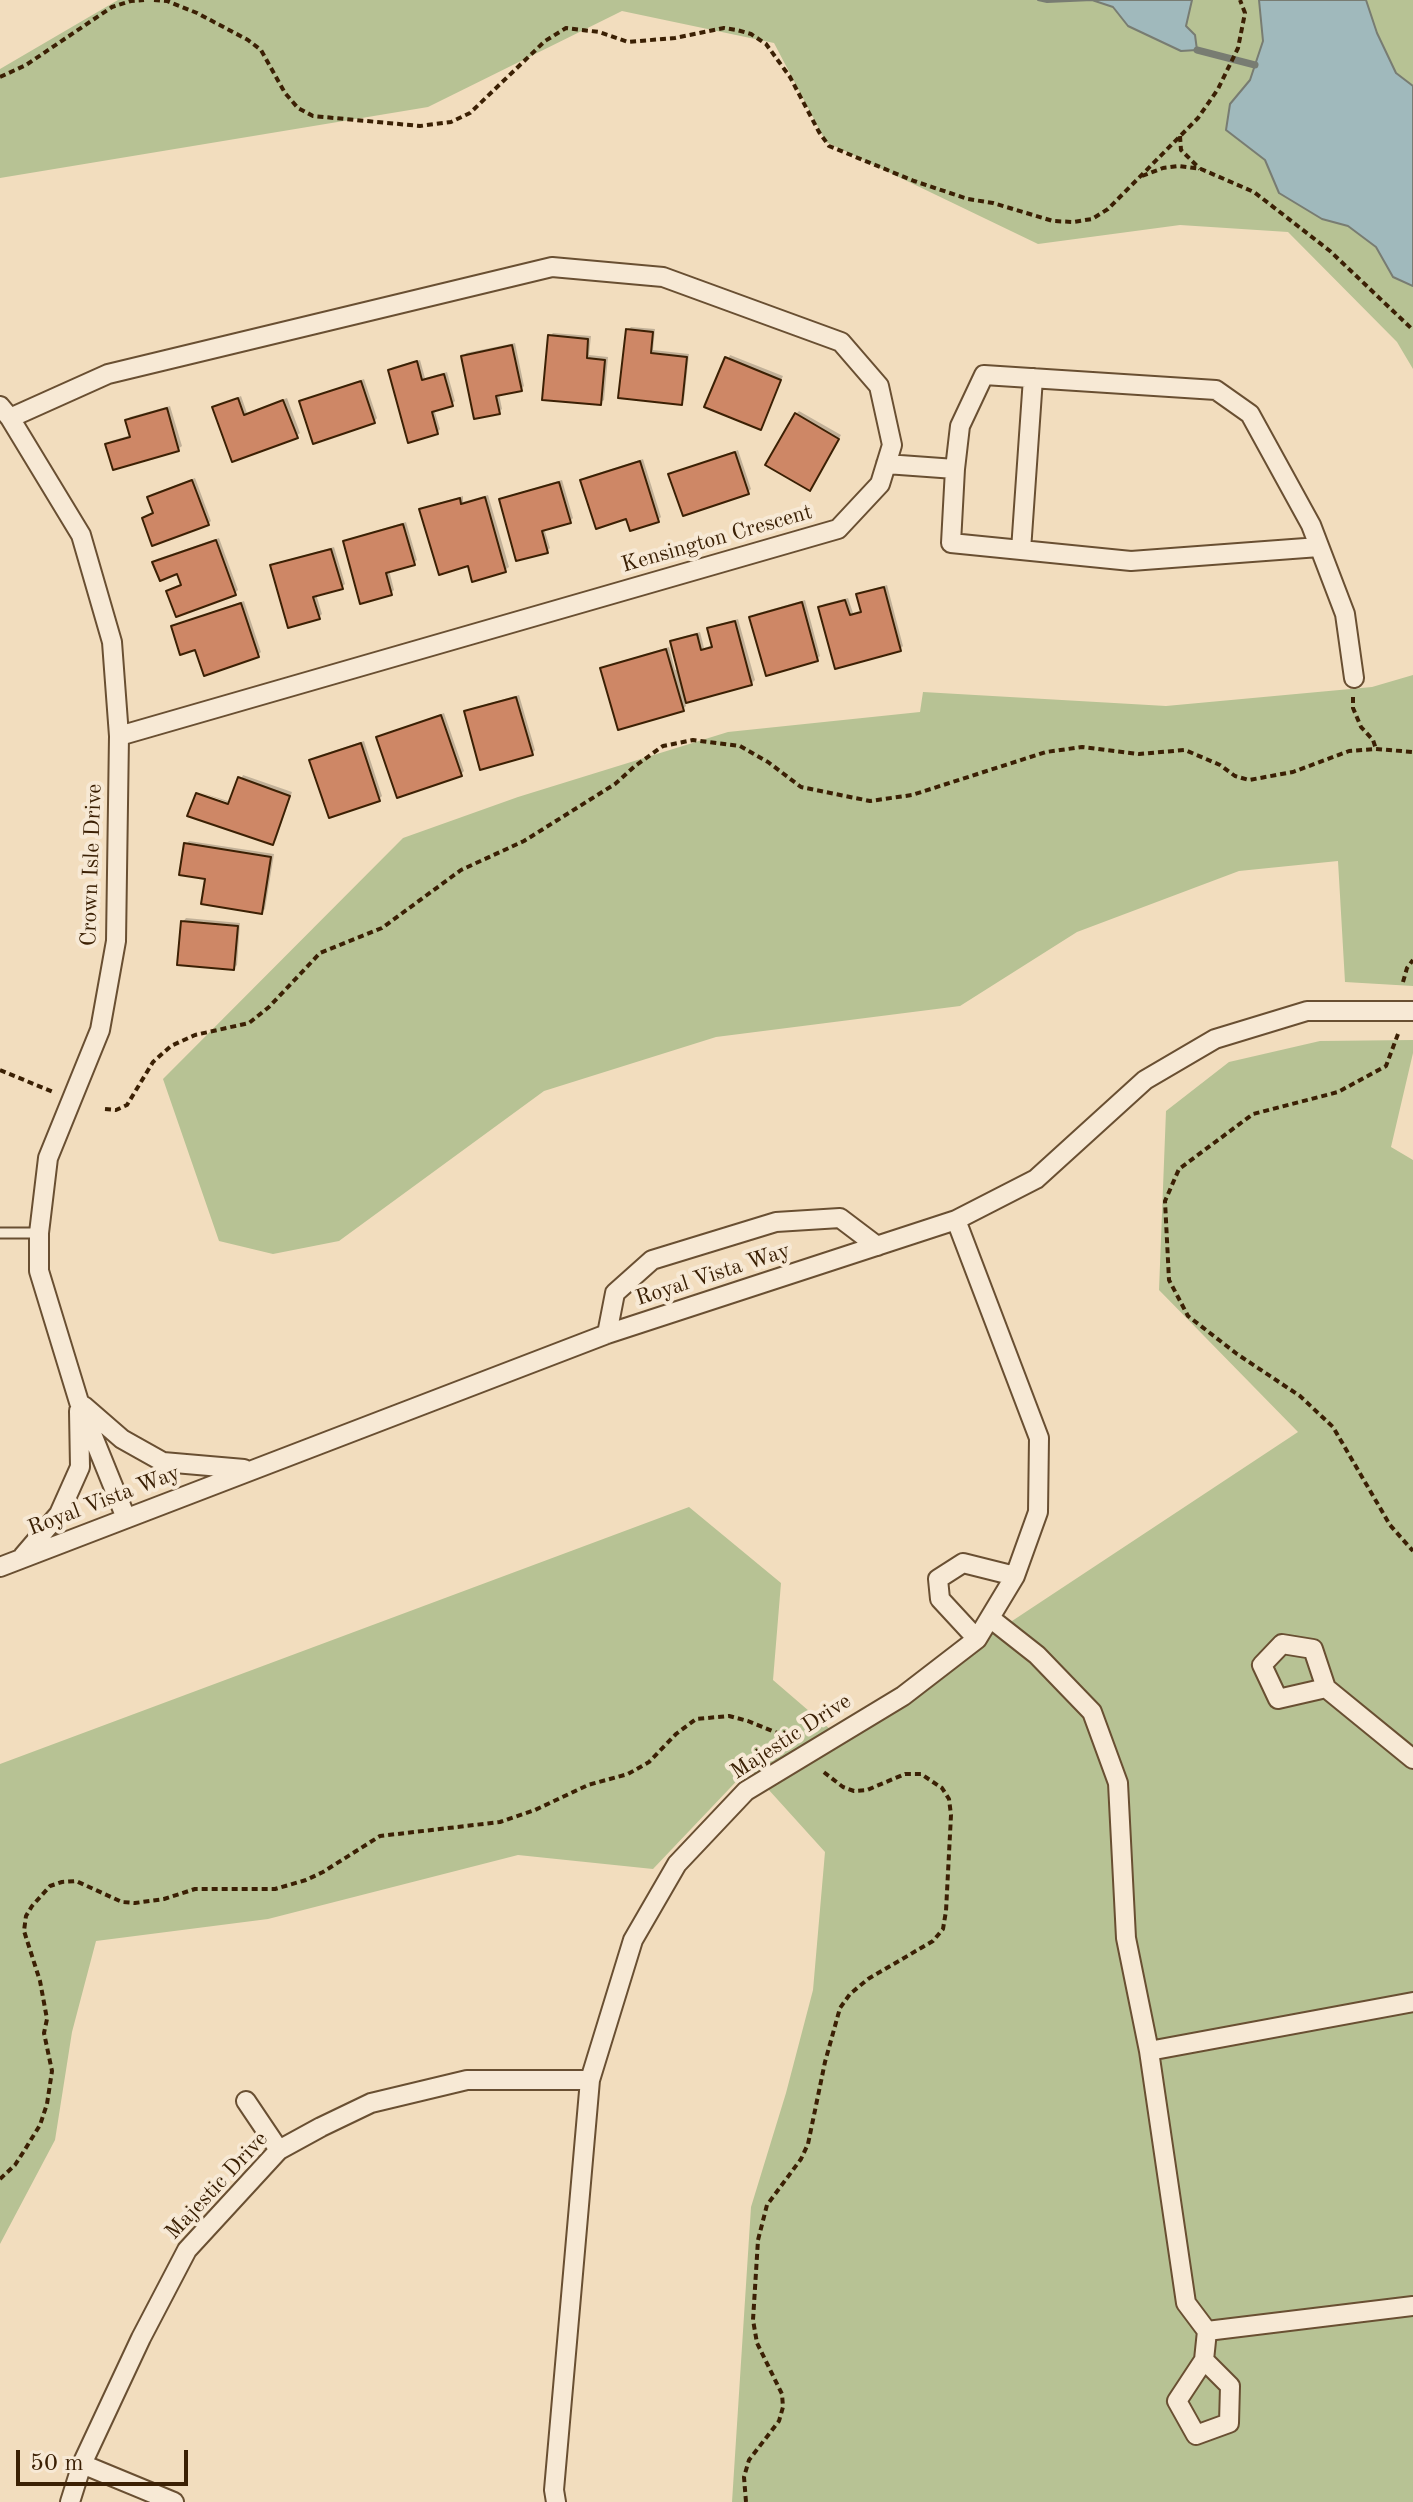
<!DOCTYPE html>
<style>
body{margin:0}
#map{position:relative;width:1413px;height:2502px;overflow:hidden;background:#f2ddbe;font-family:"Old Standard TT",serif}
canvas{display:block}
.scale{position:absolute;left:16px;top:2450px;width:172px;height:36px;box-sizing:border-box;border:4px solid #3b2004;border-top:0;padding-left:10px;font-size:24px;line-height:28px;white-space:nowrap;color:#3b2004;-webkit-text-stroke:6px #f7e9d5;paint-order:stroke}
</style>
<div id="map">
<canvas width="1413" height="2502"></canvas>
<div class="scale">50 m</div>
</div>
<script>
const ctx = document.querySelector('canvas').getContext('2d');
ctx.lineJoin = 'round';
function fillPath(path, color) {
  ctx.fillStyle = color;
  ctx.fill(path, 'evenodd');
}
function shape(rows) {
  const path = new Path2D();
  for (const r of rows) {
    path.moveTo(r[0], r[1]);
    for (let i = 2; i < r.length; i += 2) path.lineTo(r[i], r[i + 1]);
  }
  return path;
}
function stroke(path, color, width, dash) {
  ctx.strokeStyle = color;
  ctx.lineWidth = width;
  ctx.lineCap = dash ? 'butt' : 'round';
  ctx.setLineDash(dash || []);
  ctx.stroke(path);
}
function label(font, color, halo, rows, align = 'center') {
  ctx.font = font + ' "Old Standard TT",serif';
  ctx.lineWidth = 8;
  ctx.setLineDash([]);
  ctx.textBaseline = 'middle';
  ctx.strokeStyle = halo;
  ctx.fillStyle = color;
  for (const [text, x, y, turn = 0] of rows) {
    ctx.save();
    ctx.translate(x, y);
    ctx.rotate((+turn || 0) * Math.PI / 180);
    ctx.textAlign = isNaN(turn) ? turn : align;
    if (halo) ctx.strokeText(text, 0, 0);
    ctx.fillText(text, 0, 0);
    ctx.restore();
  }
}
fillPath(shape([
 [118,0,1413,0,1413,369,1397,342,1288,232,1180,225,1038,244,826,142,774,43,622,11,428,107,0,178,0,69],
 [1413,675,1413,986,1345,982,1338,861,1239,871,1077,932,960,1006,716,1037,544,1091,339,1241,273,1254,219,1241,163,1079,403,838,518,797,728,732,920,712,923,692,1166,706,1372,687],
 [1413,1040,1413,1053,1391,1147,1413,1160,1413,2502,732,2502,751,2207,786,2093,813,1990,825,1852,749,1768,653,1869,518,1855,268,1919,96,1941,72,2032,55,2140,0,2244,0,1764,689,1507,781,1583,773,1680,838,1736,1298,1432,1159,1290,1166,1111,1229,1062,1320,1041]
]), '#b7c294');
const water = shape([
 [1038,0,1192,0,1186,26,1195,35,1197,50,1181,51,1128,26,1113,7,1092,0,1047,2,1038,0],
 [1259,0,1366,0,1377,33,1396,73,1413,86,1413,286,1393,277,1376,247,1348,226,1322,219,1279,193,1265,160,1226,130,1230,104,1250,80,1263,41,1259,0]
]);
fillPath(water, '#a0b9bc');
stroke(water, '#787c72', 2);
fillPath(shape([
 [631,327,655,329,653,350,689,354,684,400,681,403,628,330],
 [553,333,591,336,589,355,608,357,604,400,600,403,550,336],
 [515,343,524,386,521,389,499,394,502,409,499,412,463,356,466,353],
 [730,355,783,376,760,428,707,406],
 [420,360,425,378,447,372,455,401,452,404,434,409,440,429,437,433,390,370,393,367],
 [364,379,377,418,374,422,302,402,305,399],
 [241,396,247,413,287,398,300,433,296,436,214,408],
 [170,406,182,446,178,449,107,444,111,441,131,435,127,420,130,417],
 [799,411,841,435,813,485,796,414],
 [738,450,751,489,748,492,671,475,674,472],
 [643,459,661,517,658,520,583,480,586,477],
 [195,478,211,521,208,524,144,518,154,512,149,497,152,494],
 [562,480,573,518,570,521,544,528,550,548,547,551,501,500,504,497],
 [488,495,509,567,505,570,469,564,422,510,425,507,463,496,463,502],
 [406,522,417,560,414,563,389,570,394,590,391,593,345,542,348,539],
 [219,538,238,590,235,593,169,592,183,584,178,572,154,562,157,559],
 [334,547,345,584,342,587,316,594,322,614,319,617,273,566,276,563],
 [887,585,903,646,900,649,821,607,824,604,848,598,853,613,863,610,859,595,862,592],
 [805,600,820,656,817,659,751,618,755,614],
 [244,601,261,652,258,655,196,647,173,627,176,624],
 [738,619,755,680,751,684,685,701,686,706,683,709,602,669,605,666,669,647,675,670,679,669,672,642,675,639,700,632,704,648,714,645,710,629,713,626],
 [519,695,535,750,532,754,466,712,469,709],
 [444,713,464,771,461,774,378,738,382,735],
 [364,741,382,796,379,799,312,761,315,757],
 [243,775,292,792,276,840,272,843,237,810,238,806,199,792,231,802],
 [189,841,274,854,265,909,262,912,207,878,186,844],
 [186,918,240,923,237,965,234,968,183,922]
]), '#0003');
stroke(shape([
 [1197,50,1255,65]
]), '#787c72', 7);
const building = shape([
 [626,329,653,332,651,353,687,357,682,405,618,398,626,329],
 [548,335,588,339,587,358,605,360,601,405,542,400,548,335],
 [512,345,522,391,496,396,500,414,474,419,461,356,512,345],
 [725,357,781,380,761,430,704,407,725,357],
 [417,361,422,380,444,374,453,406,432,412,438,434,408,443,388,370,417,361],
 [361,381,375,423,313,444,299,401,361,381],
 [238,398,244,415,283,400,298,438,232,462,212,407,238,398],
 [167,408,179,451,113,470,105,444,130,437,125,420,167,408],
 [795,413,839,439,810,491,765,465,795,413],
 [735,452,749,494,683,516,668,474,735,452],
 [640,461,659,522,630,531,626,519,596,529,580,480,640,461],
 [192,480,209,525,152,546,142,518,153,513,147,497,192,480],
 [559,482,571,523,542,531,548,553,516,561,499,499,559,482],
 [485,497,506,572,472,582,468,566,439,575,419,509,460,498,461,504,485,497],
 [403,524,415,565,386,573,392,595,360,604,343,541,403,524],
 [216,540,236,595,176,617,166,591,181,585,177,574,160,581,152,562,216,540],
 [331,549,343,589,313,597,320,619,288,628,270,565,331,549],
 [884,587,901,651,835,669,818,607,845,600,850,615,861,612,856,594,884,587],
 [802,602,818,661,766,676,749,617,802,602],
 [241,603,259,657,204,676,195,650,180,655,171,626,241,603],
 [735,621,752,685,686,703,670,641,697,634,701,650,712,647,707,628,735,621],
 [666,649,684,711,618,730,600,668,666,649],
 [516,697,533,755,480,770,464,711,516,697],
 [441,715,462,776,397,798,376,737,441,715],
 [361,743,380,801,329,818,309,760,361,743],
 [238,777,290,796,273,845,187,816,196,793,228,804,238,777],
 [184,843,271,857,262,914,201,904,205,879,179,875,184,843],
 [181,921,238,926,234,970,177,965,181,921]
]);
fillPath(building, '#ce8766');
stroke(building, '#3b2004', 2);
const lane = shape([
 [0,1233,39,1233]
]);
const street = shape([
 [0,406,10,418,81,535,112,642,119,736,116,941,100,1030,48,1158,39,1233,39,1271,79,1402,126,1518],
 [10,418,108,374,552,267,663,277,841,342,879,386,892,445,880,484,838,529,119,736],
 [886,464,955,469,951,543,1131,561,1319,547],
 [955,469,960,426,984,375,1216,390,1250,414,1311,525,1345,614,1354,678],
 [1021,550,1033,378],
 [607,1334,615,1293,652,1260,776,1222,840,1218,877,1246],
 [84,1406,122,1439,163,1462,244,1469],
 [23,1556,59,1514,80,1467,79,1411],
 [0,1567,607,1334,956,1220,1036,1179,1145,1080,1215,1039,1307,1011,1413,1011],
 [990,1618,1037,1655,1092,1712,1118,1783,1126,1938,1149,2051,1186,2303,1207,2331,1413,2306],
 [977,1639,940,1599,938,1579,963,1563,1015,1576],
 [1326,1688,1278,1699,1262,1665,1282,1644,1313,1649,1326,1688,1413,1759],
 [1149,2051,1413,2002],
 [246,2101,279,2150],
 [1204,2360,1230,2386,1229,2423,1196,2435,1177,2401,1204,2360,1207,2331],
 [82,2464,174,2502],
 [70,2502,82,2464,141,2338,187,2250,279,2150,321,2127,371,2103,467,2080,590,2080],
 [556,2502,554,2490,590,2080,633,1940,677,1864,746,1791,903,1696,977,1639,1015,1576,1038,1512,1039,1438,956,1220]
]);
stroke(lane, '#694f32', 13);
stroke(street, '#694f32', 22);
stroke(shape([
 [154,0,167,1,197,13,248,40,261,50,285,93,298,108,313,116,420,126,451,122,470,113,545,41,566,28,599,32,628,42,675,38,724,28,737,30,751,34,766,44,790,77,819,132,829,146,914,181,968,199,993,203,1053,221,1073,222,1092,219,1108,209,1198,118,1218,89,1238,48,1245,13,1240,0],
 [0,77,26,65,112,7,131,1,144,0],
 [1180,136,1181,150,1200,169],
 [1142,176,1163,168,1179,166,1201,169,1254,192,1330,251,1413,330],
 [1353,697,1353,708,1361,727,1373,740,1376,749],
 [1403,982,1407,968,1413,960],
 [1398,1034,1386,1066,1338,1092,1253,1114,1179,1169,1165,1201,1169,1280,1188,1316,1237,1354,1300,1396,1333,1427,1390,1525,1413,1551],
 [0,1070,53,1092],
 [105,1109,116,1110,127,1105,153,1062,171,1046,195,1035,249,1023,269,1007,320,953,382,928,461,870,524,841,615,784,635,766,663,746,693,740,740,746,768,762,801,787,870,801,912,795,1046,752,1082,747,1139,754,1185,750,1220,765,1235,776,1249,780,1293,772,1349,751,1376,749,1413,752],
 [0,2179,15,2165,24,2151,40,2125,47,2104,52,2071,44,2033,47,2019,40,1981,24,1931,26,1916,32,1906,50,1886,62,1882,76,1881,122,1902,135,1903,164,1899,195,1889,275,1889,306,1880,323,1872,380,1836,500,1822,535,1810,588,1785,628,1774,649,1762,676,1734,696,1719,729,1716,748,1721,782,1735,789,1741],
 [746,2502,744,2477,749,2460,779,2421,783,2407,782,2394,757,2343,753,2320,758,2240,767,2205,801,2159,808,2144,825,2062,840,2008,850,1994,868,1979,933,1941,943,1929,946,1911,951,1815,949,1799,942,1788,921,1774,905,1774,867,1790,854,1791,843,1787,821,1770]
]), '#3b2004', 4, [6, 4]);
stroke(lane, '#f7e9d5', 9);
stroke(street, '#f7e9d5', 18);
label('22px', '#3b2004', '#f7e9d5', [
 ["Kensington Crescent",717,539,-16],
 ["Crown Isle Drive",92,865,-88],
 ["Royal Vista Way",713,1275,-18],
 ["Royal Vista Way",104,1501,-21],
 ["Majestic Drive",791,1737,-33],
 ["Majestic Drive",217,2186,-47]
]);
</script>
